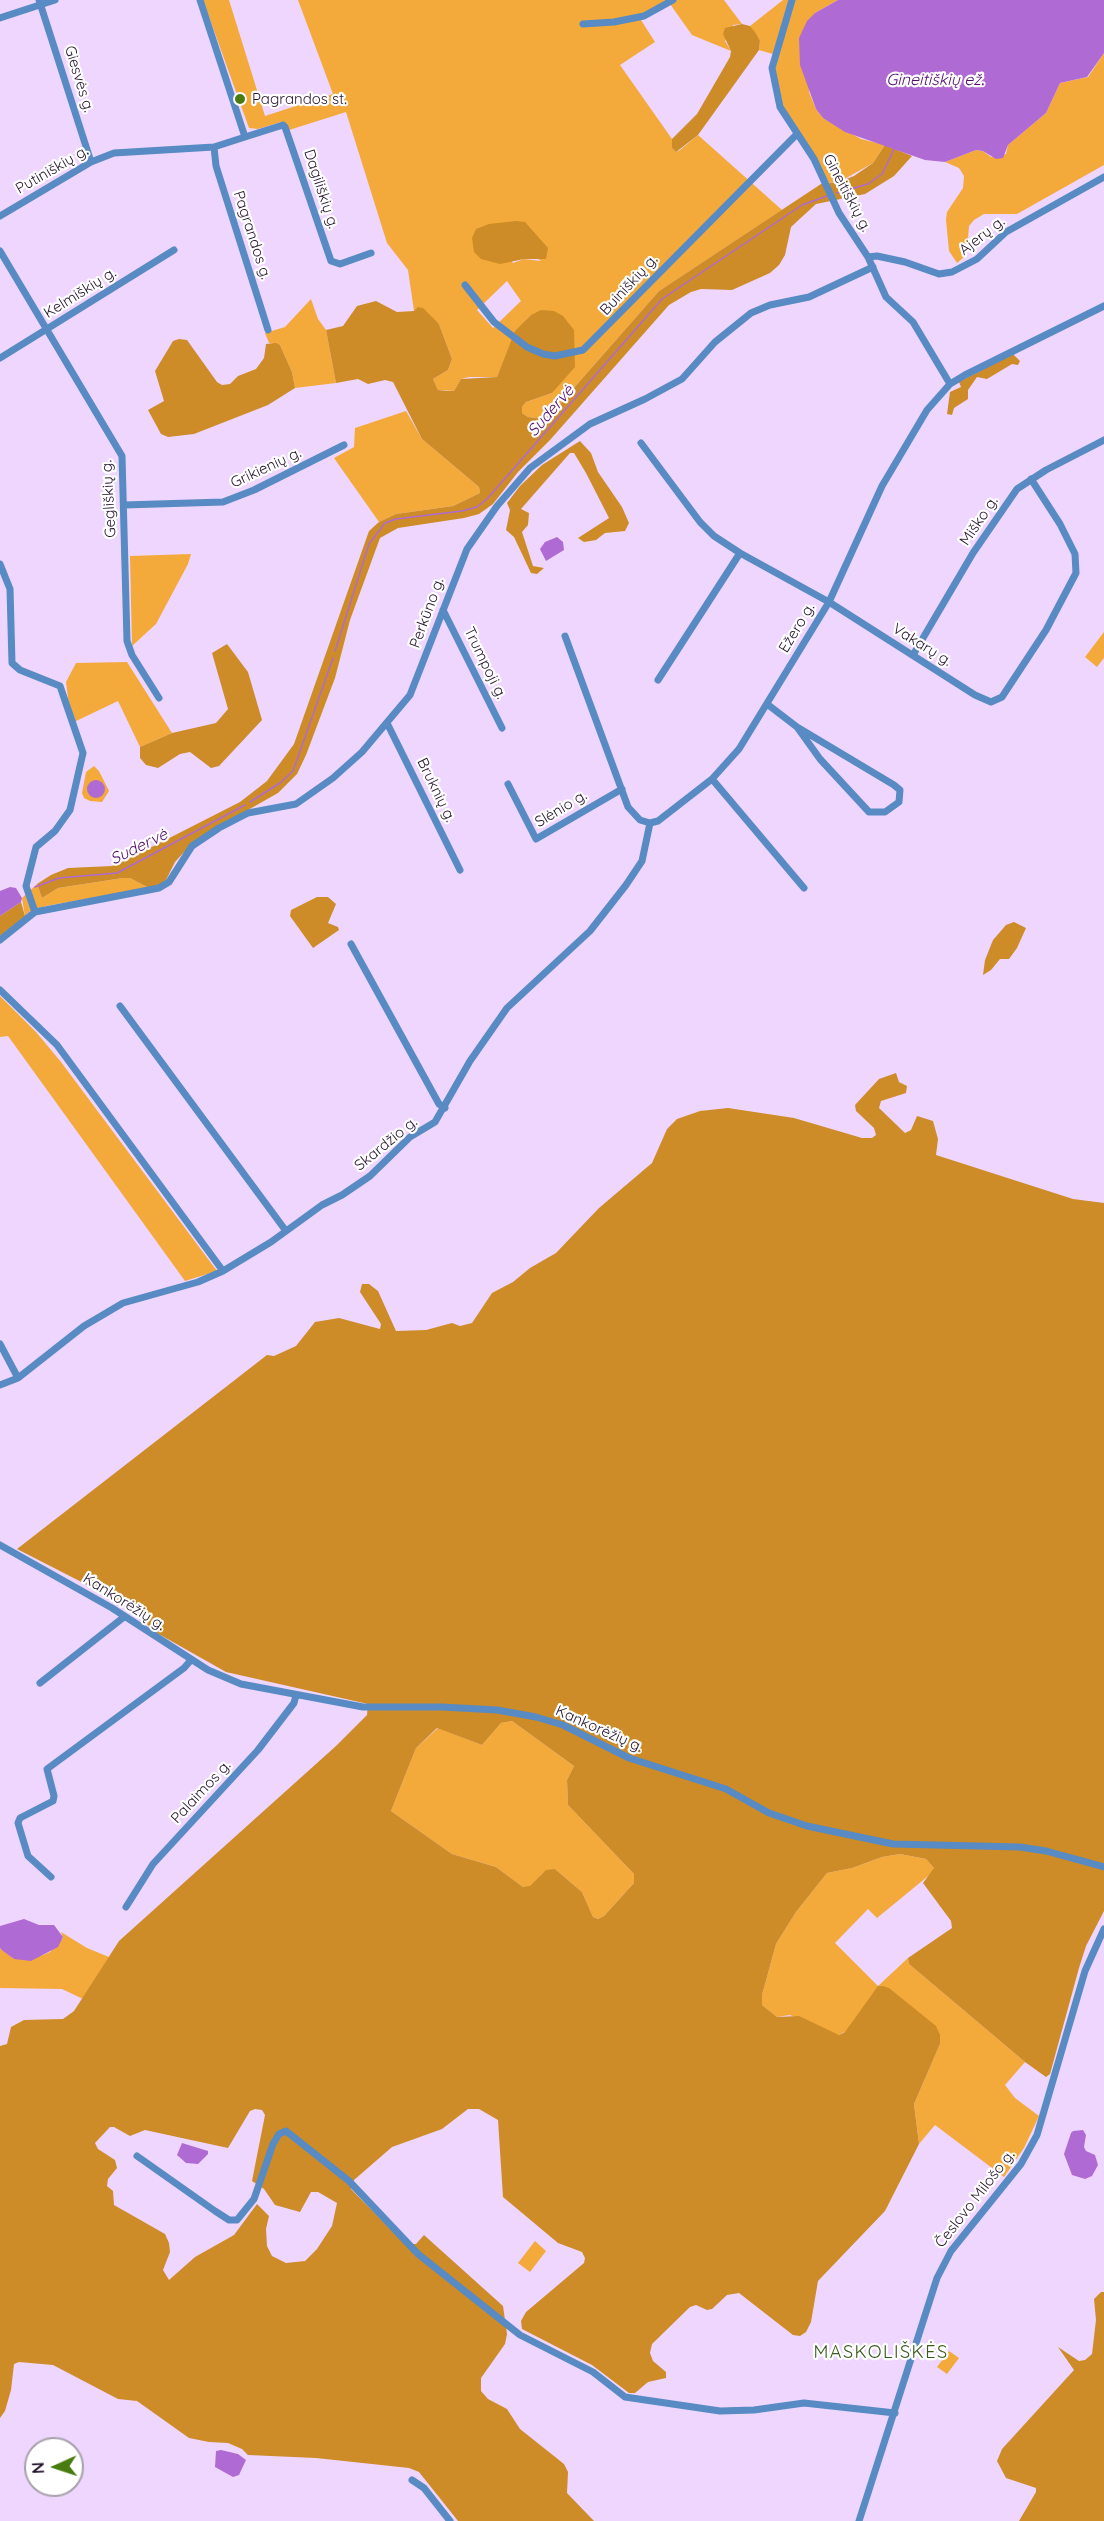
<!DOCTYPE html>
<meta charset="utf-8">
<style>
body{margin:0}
#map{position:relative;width:1104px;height:2521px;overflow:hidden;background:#efd6ff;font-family:Quicksand,sans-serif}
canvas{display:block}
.north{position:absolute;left:24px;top:2437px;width:60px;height:60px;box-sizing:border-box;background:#fff;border:2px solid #a7a1ab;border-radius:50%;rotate:267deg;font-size:16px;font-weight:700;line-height:24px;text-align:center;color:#24142d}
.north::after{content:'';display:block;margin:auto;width:21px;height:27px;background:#487c0e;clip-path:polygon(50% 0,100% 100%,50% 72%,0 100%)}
</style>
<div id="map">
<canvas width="1104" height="2521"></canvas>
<div class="north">N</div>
</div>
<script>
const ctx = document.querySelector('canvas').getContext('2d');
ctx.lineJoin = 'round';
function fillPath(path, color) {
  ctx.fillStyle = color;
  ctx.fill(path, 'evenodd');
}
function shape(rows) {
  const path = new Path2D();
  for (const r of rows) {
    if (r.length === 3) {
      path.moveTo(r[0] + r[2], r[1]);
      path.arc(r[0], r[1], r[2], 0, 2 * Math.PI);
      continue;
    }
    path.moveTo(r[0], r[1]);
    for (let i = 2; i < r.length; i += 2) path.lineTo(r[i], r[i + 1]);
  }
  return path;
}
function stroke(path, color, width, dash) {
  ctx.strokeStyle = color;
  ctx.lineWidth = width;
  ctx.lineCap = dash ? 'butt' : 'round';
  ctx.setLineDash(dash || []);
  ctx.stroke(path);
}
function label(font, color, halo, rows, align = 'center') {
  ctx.font = font + ' Quicksand,sans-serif';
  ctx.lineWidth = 4.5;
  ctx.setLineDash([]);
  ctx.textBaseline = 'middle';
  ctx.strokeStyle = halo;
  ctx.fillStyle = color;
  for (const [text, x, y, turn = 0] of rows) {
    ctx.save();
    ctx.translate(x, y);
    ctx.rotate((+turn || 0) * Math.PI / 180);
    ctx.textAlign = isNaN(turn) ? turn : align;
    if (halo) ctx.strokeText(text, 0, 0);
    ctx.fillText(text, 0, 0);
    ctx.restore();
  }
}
fillPath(shape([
 [203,0,229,0,265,116,333,94,298,0,724,0,742,24,733,25,725,41,731,51,692,35,670,4,641,20,655,42,620,65,672,139,672,148,676,152,680,150,698,135,782,210,659,291,551,414,543,419,528,417,522,413,522,407,526,402,552,393,531,315,516,331,497,377,469,377,461,379,454,391,438,390,433,379,448,370,452,359,439,324,414,311,408,270,387,243,346,112,286,131,281,122,258,129,249,128],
 [489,224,541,261,524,259,513,263],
 [507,281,521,301,493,328,477,310],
 [783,0,838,0,815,13,809,92,816,109,823,118,861,139,885,145,873,163,839,182,828,183,783,108,774,71,776,55,759,50,760,41,750,26],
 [1104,53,1104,165,1017,214,984,214,974,220,969,226,967,251,964,257,957,263,949,251,946,220,947,212,963,188,964,176,959,168,945,162,976,150,983,151,991,157,1006,154,1008,145,1046,113,1060,83,1088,77],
 [311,299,318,319,326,330,336,383,295,388,292,372,280,345,269,343,265,333,285,327],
 [406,411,422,439,479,487,480,493,453,506,396,514,379,522,334,458,354,447,355,428],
 [191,554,188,564,156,624,132,646,130,556],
 [1104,632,1104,658,1097,667,1085,657],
 [127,662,172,733,140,747,118,701,74,722,68,698,66,682,76,663],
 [94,766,99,771,109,791,102,802,90,801,84,798,82,793,86,772],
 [123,878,130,878,149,888,46,906,30,911,25,916,22,898,37,884,42,898,58,888],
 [0,996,36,1032,61,1062,217,1271,185,1281,8,1036,0,1037],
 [512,1721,574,1766,567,1780,568,1805,634,1874,634,1883,604,1916,598,1919,593,1917,582,1892,555,1869,543,1873,530,1887,523,1887,496,1867,452,1854,391,1811,416,1748,438,1728,482,1745,501,1723],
 [900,1854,926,1859,934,1868,933,1872,877,1918,868,1909,835,1943,878,1986,908,1958,909,1964,1025,2062,1005,2085,1015,2098,1039,2116,1024,2148,1004,2177,935,2125,919,2144,914,2104,940,2044,844,2032,839,2035,833,2034,790,2015,777,2017,762,2005,762,1995,776,1944,796,1912,827,1873,852,1868,882,1857],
 [61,1932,87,1948,109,1957,83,1999,62,1989,0,1988,0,1948,14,1959,43,1955,50,1952,63,1938],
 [535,2241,546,2251,530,2272,518,2263],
 [949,2351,959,2358,947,2374,937,2367]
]), '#f3aa3b');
fillPath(shape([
 [742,24,750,26,755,32,760,41,759,50,698,135,676,152,672,148,672,139,697,114,730,57,731,51,723,34,725,28],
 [885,145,912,156,894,176,865,194,816,204,791,227,785,255,779,265,770,273,732,290,701,289,691,292,669,305,550,440,518,472,493,504,479,514,464,518,398,528,380,538,350,620,335,678,306,755,297,774,278,793,195,840,175,862,166,880,157,886,149,888,130,878,123,878,58,888,42,898,37,884,51,875,68,868,112,866,132,857,240,802,267,781,294,744,369,531,379,522,396,514,453,506,480,493,479,487,422,439,393,382,385,380,368,384,358,379,336,383,326,330,343,326,357,306,376,301,397,312,414,311,418,307,423,308,439,324,452,359,448,370,433,379,438,390,447,391,454,391,461,379,497,377,515,331,531,315,541,310,554,311,563,316,574,330,575,367,552,393,526,402,522,407,522,413,528,417,543,419,551,414,659,291,821,184,839,182,854,176,873,163],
 [516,221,525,222,548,248,546,259,524,259,500,264,481,259,474,252,472,238,476,229,489,224],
 [179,339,187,340,217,382,222,385,230,384,238,376,256,369,264,358,266,344,276,343,280,345,292,372,295,388,268,405,194,434,168,437,161,434,148,410,164,401,155,371,173,341],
 [1013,354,1020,361,1018,365,1012,364,987,379,977,377,968,390,968,399,954,408,952,415,947,414,950,392,961,387,959,382],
 [580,441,591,453,598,472,622,507,629,523,625,531,605,533,596,540,584,542,578,538,609,518,586,473,574,453,570,453,521,509,529,513,528,525,522,532,533,566,544,568,537,574,531,573,514,537,506,530,510,510,507,503,520,486,542,465],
 [227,644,248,672,262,720,219,766,211,768,190,752,180,754,158,768,146,765,140,758,140,747,172,733,216,723,228,709,212,653],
 [317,897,328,897,336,904,328,923,338,927,339,930,313,948,290,916,291,910],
 [21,902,25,916,0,936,0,916],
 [1014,922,1026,928,1017,948,1009,959,1000,959,991,970,983,975,985,960,993,940,1006,925],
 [896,1073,899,1082,907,1086,906,1093,881,1101,879,1108,905,1133,911,1130,917,1116,933,1121,938,1139,936,1155,1073,1199,1104,1203,1104,1911,1086,1946,1079,1968,1050,2074,1046,2077,1025,2062,909,1964,908,1958,952,1928,951,1921,923,1883,934,1868,926,1859,900,1854,882,1857,852,1868,827,1873,796,1912,776,1944,762,1995,762,2005,777,2017,799,2016,839,2035,845,2032,878,1986,883,1986,889,1988,936,2026,940,2035,940,2044,914,2104,919,2144,885,2211,818,2281,811,2322,806,2332,800,2336,793,2335,739,2293,727,2295,712,2309,707,2310,696,2305,690,2307,652,2344,650,2353,653,2361,666,2372,666,2378,648,2382,635,2393,629,2393,592,2365,522,2329,521,2321,526,2312,584,2263,585,2258,582,2252,558,2243,503,2197,498,2120,479,2109,468,2109,442,2129,392,2147,354,2180,351,2189,405,2244,416,2244,424,2235,503,2306,507,2334,505,2344,481,2378,481,2391,488,2399,507,2409,520,2429,564,2464,568,2472,567,2493,594,2521,458,2521,419,2472,409,2468,316,2458,248,2455,242,2449,228,2443,209,2442,189,2438,137,2401,118,2399,53,2365,19,2362,14,2364,11,2390,5,2411,0,2418,0,2046,7,2044,11,2027,24,2020,63,2019,74,2011,119,1941,336,1746,367,1715,368,1704,226,1672,157,1633,132,1611,99,1591,17,1549,267,1355,274,1356,296,1346,315,1322,339,1318,380,1329,381,1324,360,1292,362,1284,369,1284,378,1291,396,1331,426,1330,452,1323,460,1326,472,1323,492,1293,513,1282,530,1268,556,1253,599,1208,652,1163,667,1129,677,1119,700,1111,728,1108,794,1118,862,1138,872,1138,876,1135,874,1128,856,1111,855,1105,879,1079],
 [512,1721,574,1766,567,1780,568,1805,634,1874,634,1883,604,1916,598,1919,593,1917,582,1892,555,1869,546,1870,530,1886,523,1887,496,1867,452,1854,391,1811,416,1748,437,1728,482,1745,501,1723],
 [255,2109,262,2110,265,2115,252,2181,264,2189,275,2205,300,2212,311,2192,318,2192,337,2203,332,2226,317,2249,305,2261,286,2263,272,2256,267,2246,266,2229,269,2216,257,2204,234,2235,195,2257,169,2280,163,2270,170,2252,169,2243,165,2234,114,2205,113,2191,107,2186,108,2179,117,2168,115,2160,98,2149,95,2143,110,2127,114,2127,130,2136,145,2130,228,2148,250,2111],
 [1101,2292,1104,2292,1104,2521,1019,2521,1036,2492,1036,2488,1006,2478,997,2461,1002,2449,1074,2370,1058,2347,1079,2361,1085,2360,1092,2354,1096,2320,1094,2299]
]), '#cd8c27');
fillPath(shape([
 [838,0,1104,0,1104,53,1087,77,1060,83,1046,113,1008,145,1003,158,996,159,983,151,976,150,945,162,925,160,845,132,823,118,816,109,800,65,799,38,807,21,815,13],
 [557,537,563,542,564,550,546,561,540,549,545,542],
 [96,789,9],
 [10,887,16,888,22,898,21,902,0,916,0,891],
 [24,1919,39,1925,54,1925,63,1937,58,1947,31,1961,14,1959,3,1951,0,1948,0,1926],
 [1083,2130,1086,2135,1084,2147,1086,2151,1095,2155,1098,2165,1092,2176,1085,2179,1072,2175,1064,2154,1071,2133,1073,2131],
 [182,2143,208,2151,208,2154,198,2164,186,2163,177,2155],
 [221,2450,238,2454,246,2460,239,2475,233,2477,215,2467,216,2451]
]), '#b06ad4');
stroke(shape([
 [837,193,868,184,882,174,895,147],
 [335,651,369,544,385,523,396,519,462,511,477,507,487,499,662,299,802,205,827,196],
 [250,802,280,783,293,771,333,658],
 [35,887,59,878,117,873,245,805]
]), '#b06ad4', 1.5);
stroke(shape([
 [39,0,91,162],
 [792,0,772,68,780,107,814,159,839,213,868,257,886,297,913,322,950,384],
 [0,18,55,0],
 [583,24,614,22,644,16,673,0],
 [245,137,283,125,285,127,331,261,340,264,371,253],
 [214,147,216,166,268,330],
 [0,216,91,162,114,153,214,147,245,137,200,0],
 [0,251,122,456,127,641,132,655,159,698],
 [868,257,877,256,905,262,939,274,952,272,977,259,1006,232,1104,177],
 [465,285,494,322,527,347,543,354,555,356,583,350,797,134],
 [0,358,174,250],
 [641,443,700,522,714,536,740,553,829,602,975,695,991,702,1002,697,1046,630,1076,573,1075,554,1060,524,1031,479],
 [124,505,223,502,254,490,344,445],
 [0,564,10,589,12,663,20,670,60,686,83,753,70,810,55,831,36,847,26,886,35,912],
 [443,610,502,728],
 [565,636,628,807,640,820,650,823,658,821,712,779,739,749,829,602,882,486,927,410,950,384,965,375,1104,306],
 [913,655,973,553,1017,489,1046,470,1104,440],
 [658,680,740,553],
 [767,704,797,727,820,759,869,812,885,812,899,802,900,790,894,785,797,727],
 [387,723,460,870],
 [712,779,804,888],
 [508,784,536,839,622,789],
 [0,940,35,912,159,888,169,882,192,846,219,828,248,813,296,804,333,778,362,752,410,695,467,549,497,506,530,468,590,424,645,399,682,379,715,342,751,313,770,305,809,297,873,267],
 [351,944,439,1104,445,1108],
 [0,990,57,1045,223,1271],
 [120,1006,286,1231],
 [0,1344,18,1378],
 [0,1385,18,1378,84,1326,123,1303,198,1282,223,1271,271,1242,322,1205,342,1195,370,1176,410,1137,435,1122,470,1061,507,1008,590,931,626,885,642,861,650,823],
 [0,1545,112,1608,208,1670,241,1684,363,1707,442,1707,497,1710,536,1717,563,1725,629,1758,726,1789,769,1813,807,1826,893,1844,1020,1847,1046,1851,1104,1867],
 [40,1683,124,1617],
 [51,1877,28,1856,18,1823,20,1818,53,1801,54,1796,47,1769,184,1668,191,1660],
 [126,1907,153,1864,258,1750,294,1703,296,1695],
 [137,2156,215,2211,229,2220,237,2220,254,2199,273,2144,279,2134,286,2131,349,2181,418,2254,520,2335,593,2372,625,2397,720,2411,754,2410,804,2403,895,2413],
 [412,2480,424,2488,450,2521],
 [859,2521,937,2278,951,2251,1021,2164,1037,2135,1085,1971,1104,1929]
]), '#588ac3', 7);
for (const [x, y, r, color] of [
 [240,99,6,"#487c0e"]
]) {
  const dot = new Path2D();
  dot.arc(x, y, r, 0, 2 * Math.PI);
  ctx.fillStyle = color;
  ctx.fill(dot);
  stroke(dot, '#fff', 2);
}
label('15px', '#24142d', '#fff', [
 ["Giesvės g.",79,79,73],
 ["Putiniškių g.",52,170,-30],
 ["Dagiliškių g.",321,189,72],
 ["Gineitiškių g.",847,193,62],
 ["Pagrandos g.",252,235,72],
 ["Ajerų g.",982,236,-38],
 ["Buiniškių g.",629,285,-47],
 ["Kelmiškių g.",80,293,-32],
 ["Grikienių g.",266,468,-25],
 ["Gegliškių g.",109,499,-93],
 ["Miško g.",979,521,-56],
 ["Perkūno g.",427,613,-70],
 ["Ežero g.",797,628,-59],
 ["Vakarų g.",922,645,32],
 ["Trumpoji g.",485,663,64],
 ["Bruknių g.",436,790,64],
 ["Slėnio g.",561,809,-31],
 ["Skardžio g.",386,1144,-39],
 ["Kankorėžių g.",124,1602,32],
 ["Kankorėžių g.",599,1729,24],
 ["Palaimos g.",201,1792,-47],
 ["Česlovo Milošo g.",975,2199,-52]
]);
label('15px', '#24142d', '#fff', [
 ["Pagrandos st.",252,99]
], 'left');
label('italic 16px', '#530a6f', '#fff', [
 ["Gineitiškių ež.",935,80],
 ["Sudervė",551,411,-49],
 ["Sudervė",139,847,-26]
]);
ctx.letterSpacing = '1.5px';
label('18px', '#385a1a', '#fff', [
 ["MASKOLIŠKĖS",881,2353]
]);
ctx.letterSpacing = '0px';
</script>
